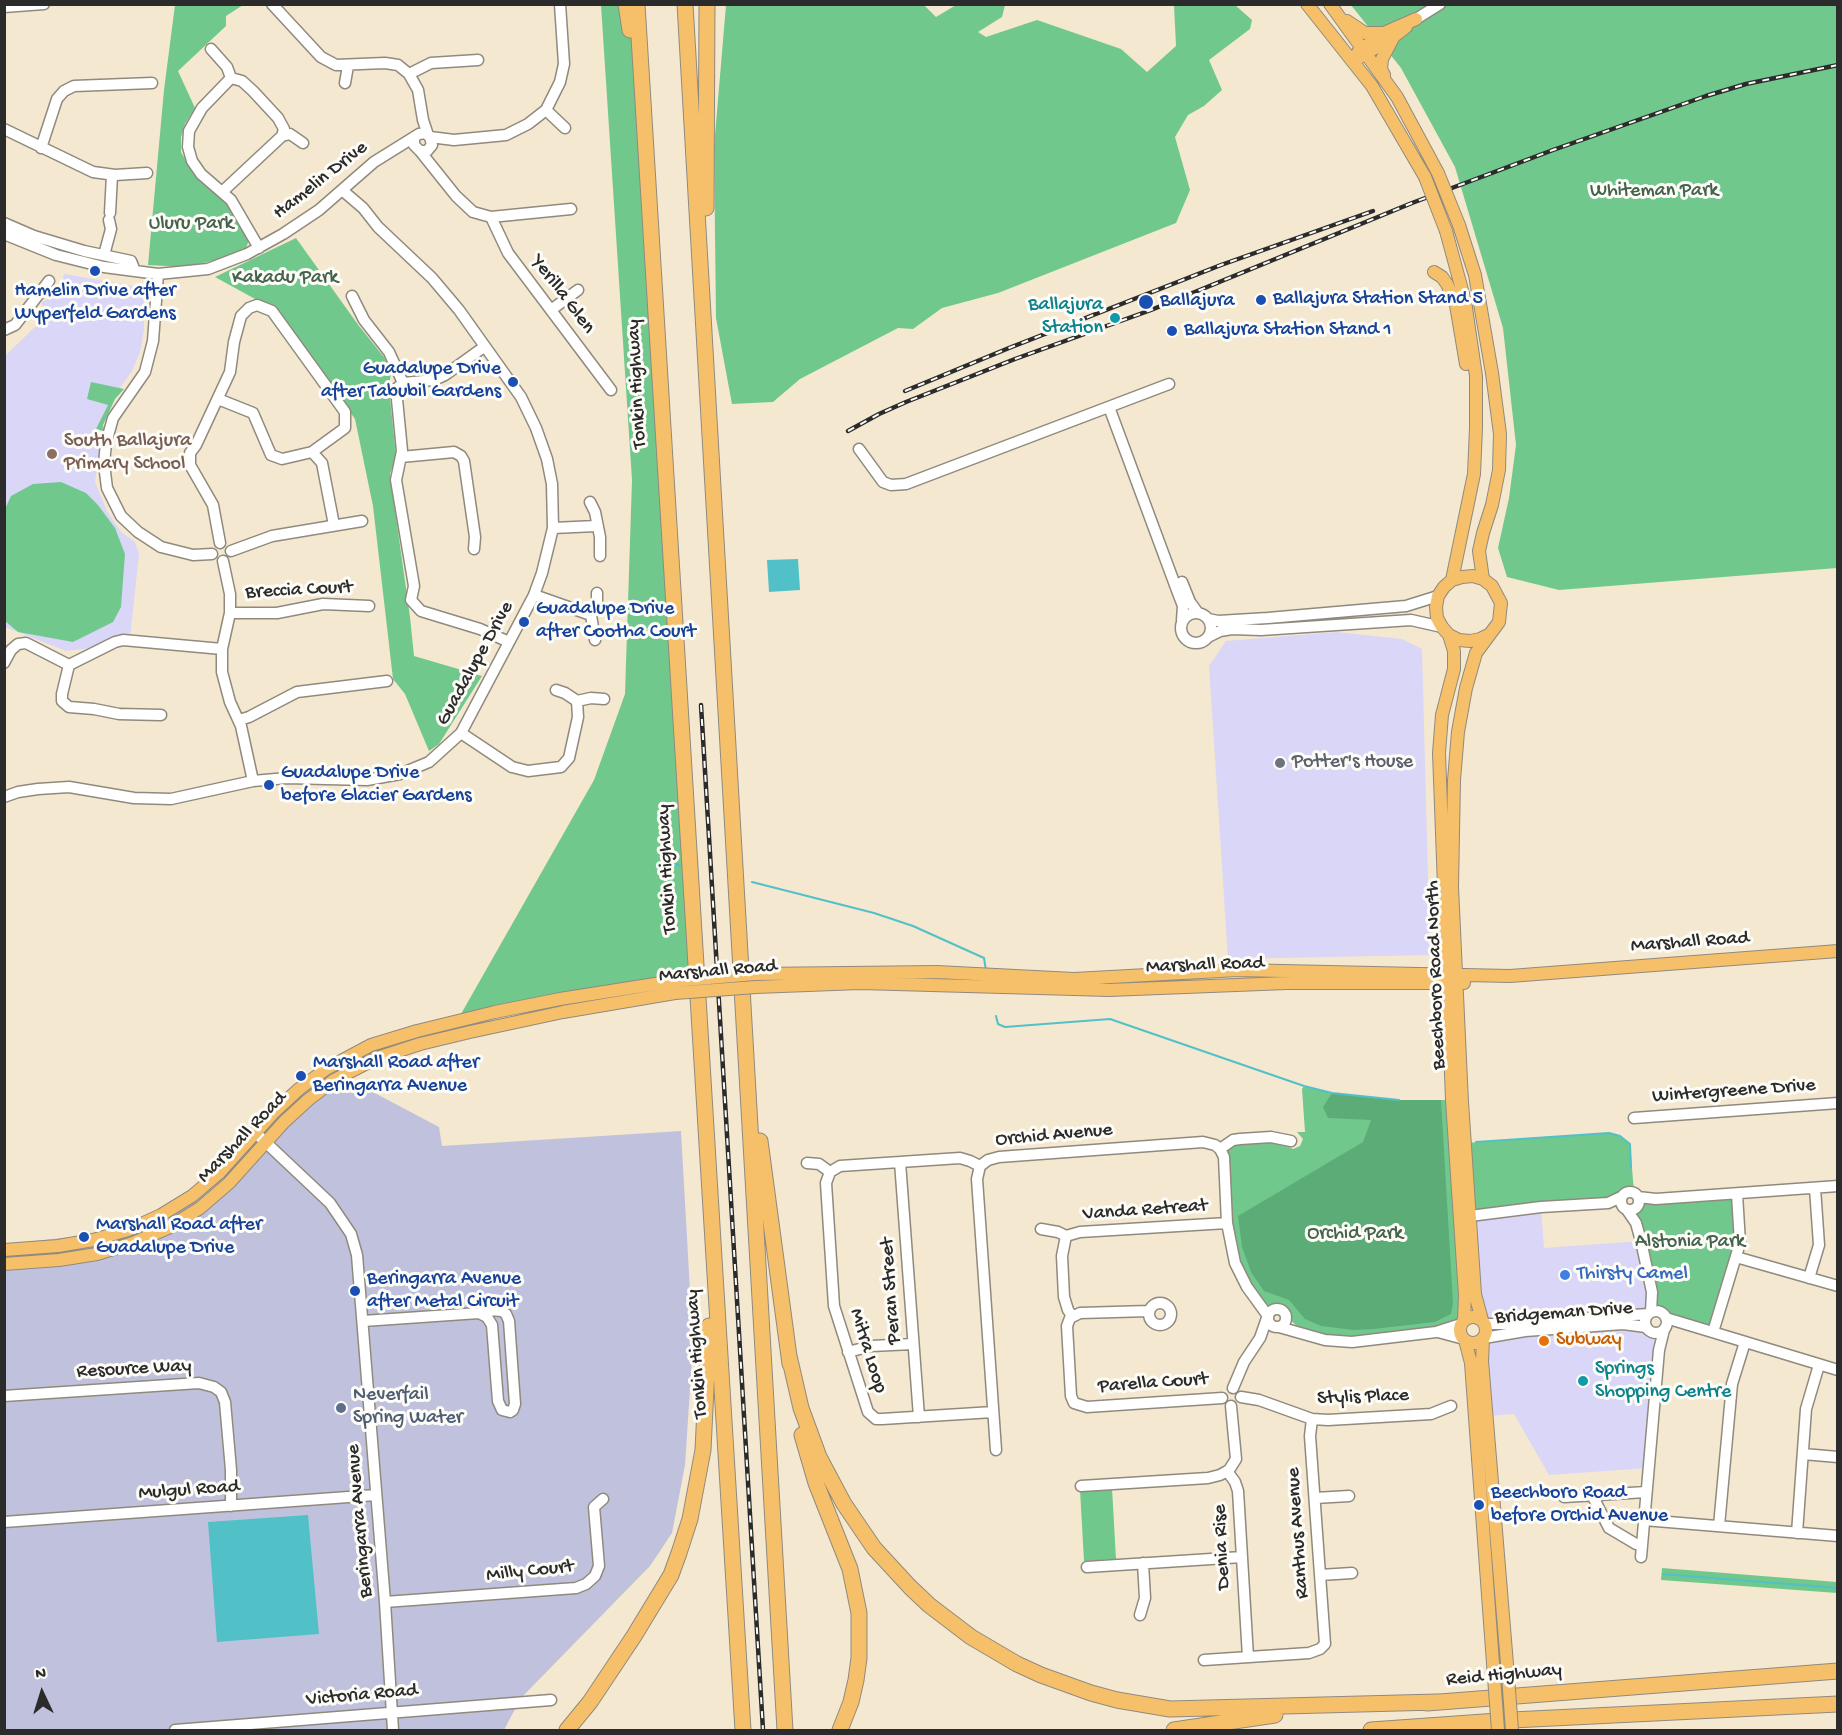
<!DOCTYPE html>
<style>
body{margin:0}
#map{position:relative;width:1842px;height:1735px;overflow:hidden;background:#f4e8d0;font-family:"Gochi Hand",sans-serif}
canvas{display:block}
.frame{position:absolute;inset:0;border:6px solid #2b2b2b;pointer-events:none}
.north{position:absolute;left:12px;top:1663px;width:60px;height:60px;-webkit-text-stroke:4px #fdfcf7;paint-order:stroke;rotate:356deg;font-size:16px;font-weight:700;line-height:24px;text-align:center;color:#2b2b2b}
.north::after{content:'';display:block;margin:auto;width:21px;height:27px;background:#2b2b2b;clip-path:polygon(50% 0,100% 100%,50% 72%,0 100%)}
</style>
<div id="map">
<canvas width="1842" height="1735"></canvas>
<div class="frame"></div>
<div class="north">N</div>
</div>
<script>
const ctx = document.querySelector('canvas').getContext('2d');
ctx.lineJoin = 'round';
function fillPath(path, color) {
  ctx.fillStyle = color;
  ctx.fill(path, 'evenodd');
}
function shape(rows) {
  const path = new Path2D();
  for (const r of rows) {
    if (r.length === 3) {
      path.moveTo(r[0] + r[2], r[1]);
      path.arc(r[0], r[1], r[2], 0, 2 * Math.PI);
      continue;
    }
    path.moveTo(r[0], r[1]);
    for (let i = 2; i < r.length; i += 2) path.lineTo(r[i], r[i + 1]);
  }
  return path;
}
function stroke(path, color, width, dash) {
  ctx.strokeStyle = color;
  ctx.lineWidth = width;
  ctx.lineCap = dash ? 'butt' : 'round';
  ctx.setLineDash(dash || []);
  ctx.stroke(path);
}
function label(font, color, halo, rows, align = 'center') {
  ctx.font = font + ' "Gochi Hand",sans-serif';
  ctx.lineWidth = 6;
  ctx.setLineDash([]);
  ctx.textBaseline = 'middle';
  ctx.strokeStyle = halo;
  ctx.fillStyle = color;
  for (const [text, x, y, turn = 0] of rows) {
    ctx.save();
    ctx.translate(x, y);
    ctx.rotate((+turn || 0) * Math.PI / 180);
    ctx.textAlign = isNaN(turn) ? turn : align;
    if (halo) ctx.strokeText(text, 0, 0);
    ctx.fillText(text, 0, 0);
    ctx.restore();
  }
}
fillPath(shape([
 [64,274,144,288,144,330,140,352,132,371,120,388,103,425,95,482,107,511,121,532,135,542,139,554,130,637,84,649,66,651,5,627,5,356,41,321,45,309,41,303,60,291],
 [1337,632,1402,639,1422,649,1430,955,1228,959,1209,666,1226,641],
 [1541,1207,1544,1248,1641,1241,1651,1312,1633,1316,1482,1320,1471,1215],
 [1623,1324,1651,1332,1659,1350,1648,1468,1549,1475,1514,1414,1487,1416,1484,1338]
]), '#dad6f7');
fillPath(shape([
 [337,1056,352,1081,439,1127,442,1146,681,1131,693,1344,685,1465,672,1533,650,1566,521,1698,504,1730,5,1730,5,1244,100,1234,156,1211,179,1199,214,1170]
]), '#c0c2dd');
fillPath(shape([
 [175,5,243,5,226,16,226,26,178,71,195,108,185,124,181,137,181,152,190,168,228,203,249,240,246,248,232,254,212,261,184,267,148,265,164,90],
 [601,5,629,5,696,980,457,1021,594,780,625,694,632,480],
 [726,5,924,5,936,17,956,5,1005,5,1002,17,978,32,986,37,1037,20,1121,49,1147,72,1176,46,1174,5,1235,5,1252,20,1250,29,1209,60,1222,90,1204,106,1188,115,1175,137,1190,190,1176,223,998,293,942,308,913,329,898,328,800,379,773,402,732,404,716,318,714,147],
 [1351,5,1837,5,1837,568,1559,590,1507,577,1498,548,1509,498,1516,445,1503,328,1455,167,1401,68],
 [296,238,359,326,384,357,391,372,389,388,396,456,390,474,410,617,414,656,482,676,439,744,429,751,405,694,393,679,373,506,355,419,277,311,215,277],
 [91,382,124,389,115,399,103,425,104,431,96,429,108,405,87,399],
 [61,482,86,493,98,505,115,528,125,554,121,607,113,622,73,642,18,632,5,621,5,509,11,496,33,484],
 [1304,1086,1332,1093,1399,1100,1452,1100,1461,1324,1352,1342,1303,1332,1281,1311,1258,1300,1235,1262,1224,1157,1227,1143,1271,1137,1293,1149,1300,1146,1303,1139,1297,1132,1305,1132,1302,1089],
 [1609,1133,1620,1136,1630,1144,1634,1192,1628,1192,1621,1197,1471,1215,1466,1143],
 [1737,1194,1740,1243,1713,1332,1664,1315,1659,1311,1652,1292,1636,1223,1639,1203,1656,1199],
 [1112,1488,1116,1559,1084,1561,1080,1490],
 [1662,1568,1837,1582,1837,1593,1661,1580]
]), '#71c88d');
fillPath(shape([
 [1332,1093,1399,1100,1441,1100,1453,1303,1451,1314,1435,1322,1374,1329,1353,1330,1321,1326,1305,1319,1289,1300,1264,1291,1251,1272,1242,1247,1238,1216,1363,1142,1371,1120,1328,1118,1323,1107]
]), '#5cac78');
fillPath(shape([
 [798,559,800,590,769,592,767,560],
 [308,1515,319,1634,217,1642,208,1522]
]), '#52c0c7');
stroke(shape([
 [663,862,680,865],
 [752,882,874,913,913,926,984,958,986,971],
 [996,1016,998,1024,1005,1027,1110,1019,1304,1086,1332,1093,1399,1100],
 [1476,1142,1609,1133,1620,1136,1630,1144,1631,1168],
 [1663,1574,1838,1588]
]), '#52c0c7', 2);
const minor = shape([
 [272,4,321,57,336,65,385,63,398,65,409,74,418,90,423,120,428,135],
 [4,7,44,4],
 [1416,19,1440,4],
 [211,49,227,67,231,78],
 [409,74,431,63,478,60],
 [345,83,348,66],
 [546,110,565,128],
 [4,129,93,172,115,175,147,173],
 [282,136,290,134,303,143],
 [430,137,454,140,506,135,528,124,546,110,560,82,564,64,560,4],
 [41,148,57,99,64,91,74,86,152,83],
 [420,151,456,196,473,212,491,217,571,209],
 [222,192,282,136,284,129,278,118,253,91,242,81,231,78,202,108,189,131,188,147,192,161,201,174,231,200,259,248],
 [110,213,112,175],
 [491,217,508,253,611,390],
 [4,223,34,236,84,251,131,261,135,271],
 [4,234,56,255,104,267,158,274,208,269,247,254,283,234,319,210,374,162,419,134,425,133,430,137,432,145,427,151,420,151,414,145,414,139],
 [104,255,111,229,109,220],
 [158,274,153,341,145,372,113,418,106,443,104,464,107,488,121,516,138,532,161,547,193,555,212,554],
 [352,296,364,320,389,352,403,383],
 [551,310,578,290],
 [4,330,15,325,49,281],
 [484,347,445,375,434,380,403,383,396,389,402,451,396,480,414,586,411,600,421,611,480,629,509,642],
 [218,399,253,413,271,455,282,459,312,452,322,463,334,525],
 [1109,407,1178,593,1183,606,1182,620],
 [859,449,883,482,891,485,906,484,1169,384],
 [401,457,454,452,461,456,464,461,475,537,474,549],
 [590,502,595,512,600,537,600,556],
 [553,528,596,526],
 [220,543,213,505,190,465,190,453,196,445,230,372,234,342,241,316,249,308,257,305,272,311,345,412,345,428,312,452],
 [231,551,272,536,362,521],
 [223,561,230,594,230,613,222,649,222,672,230,702,241,726,253,781],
 [1182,582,1190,602,1198,613],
 [534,595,591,615],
 [1196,628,15],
 [230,613,277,613,323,604,369,606],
 [1208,619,1218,621,1268,618,1406,606,1438,596],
 [1208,637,1220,631,1232,629,1261,630,1411,620,1442,627],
 [595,640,591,615,597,606,597,593],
 [4,663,11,650,18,644,26,643,69,665,115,642,123,640,222,649],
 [69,665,62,694,62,701,69,707,94,709,119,714,161,715],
 [556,690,565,693,577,701,591,698,604,699],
 [239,720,249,717,297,692,387,681],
 [461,733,512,767,528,771,561,767,569,758,578,717,577,701],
 [4,797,18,792,38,789,69,787,134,798,171,799,253,781,287,778,367,780,400,774,429,762,461,733,534,595,542,573,553,528,552,484,547,459,536,428,521,397,459,310,432,278,378,227,363,208,342,190],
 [1634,1118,1838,1103],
 [260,1137,330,1203,351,1234,357,1255,385,1602,393,1730],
 [1220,1149,1233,1140,1240,1139,1271,1137,1291,1141],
 [900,1162,919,1417],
 [807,1163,819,1164,830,1172],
 [980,1166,970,1161,960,1158,840,1166,830,1172,826,1183,834,1306,868,1412,876,1419,882,1419,993,1412],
 [1630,1201,9],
 [1638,1197,1656,1199,1838,1186],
 [1627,1210,1636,1223,1641,1241,1652,1292,1651,1312],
 [1462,1217,1541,1207,1608,1203,1621,1197],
 [1041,1229,1058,1232,1066,1236],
 [1736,1257,1838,1286],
 [1809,1278,1819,1245,1815,1188],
 [1160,1314,11],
 [1277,1318,9],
 [1656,1322,11],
 [1149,1311,1080,1313,1070,1318,1067,1326,1071,1396,1074,1403,1087,1407,1222,1398],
 [1072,1316,1068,1310,1064,1297,1062,1256,1066,1236,1080,1232,1227,1223],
 [1666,1318,1838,1370],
 [363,1321,479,1313,489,1310,502,1311,506,1314,509,1321,515,1404,513,1410,510,1412,502,1410,498,1401,492,1325,487,1317,479,1313],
 [1485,1324,1506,1324,1648,1314],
 [1279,1327,1325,1340,1352,1342,1436,1332,1461,1324],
 [1438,1332,1464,1339],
 [1713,1332,1740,1243,1737,1194],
 [1484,1338,1525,1331,1623,1324,1646,1327],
 [848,1352,871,1346,913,1344],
 [1233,1388,1244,1362,1260,1338,1267,1318],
 [4,1396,199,1383,214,1387,221,1392,225,1402,231,1470,231,1506],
 [1241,1397,1259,1400,1312,1419,1328,1420,1431,1414,1451,1406],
 [996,1450,977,1179,980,1166,988,1160,999,1157,1203,1142,1215,1145,1220,1149,1224,1157,1227,1223,1235,1263,1247,1287,1268,1316],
 [1803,1454,1838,1457],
 [1227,1471,1235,1482,1238,1491,1248,1657],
 [1081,1486,1208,1478,1220,1475,1229,1470,1236,1459,1231,1406],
 [1592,1495,1609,1528,1636,1544,1642,1544],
 [1564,1497,1646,1492],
 [1315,1498,1349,1496],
 [1644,1520,1838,1536],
 [4,1522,376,1495],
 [1719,1526,1732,1384,1745,1342],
 [1797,1533,1806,1409,1819,1365],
 [1641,1557,1659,1350,1664,1330],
 [1087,1567,1242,1557],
 [1320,1575,1352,1573],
 [385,1602,576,1588,586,1584,595,1576,599,1566,594,1507,603,1499],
 [1140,1615,1145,1598,1143,1563],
 [1204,1660,1309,1653,1320,1649,1325,1644,1310,1436,1312,1419],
 [175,1730,551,1700]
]);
const major = shape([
 [1307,4,1372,86,1425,177],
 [1330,4,1397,97,1438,173],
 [1347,21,1365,33,1383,33],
 [1358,52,1384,33,1416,19],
 [1360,57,1393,37,1406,27],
 [1384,75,1381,69,1382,59,1393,38],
 [1459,225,1475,275,1492,373,1500,434,1499,470,1492,505,1483,533,1479,551,1483,579],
 [1446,231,1465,301,1476,376,1476,428,1474,474,1452,580],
 [1434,272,1442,277,1447,284,1456,305,1466,364],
 [1449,635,1454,651,1454,669,1442,715,1439,753,1452,1100,1465,1295,1464,1320],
 [755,974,937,972,1074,979,1238,970,1510,976,1838,951],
 [756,987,860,983,1109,990,1287,983,1464,983],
 [4,1250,58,1246,93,1240,128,1230,161,1215,192,1196,219,1173,274,1112,299,1089,326,1069,371,1045,417,1031,495,1012,560,999,674,981],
 [4,1264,59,1260,97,1254,133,1243,168,1228,200,1208,229,1183,284,1122,308,1100,334,1080,377,1058,420,1044,470,1032,563,1012,675,993],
 [1473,1330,13],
 [1482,1320,1475,1294,1462,1102,1452,887,1454,780,1458,732,1466,688,1476,653,1499,622,1501,603,1492,586,1483,579,1473,576,1462,577,1452,580,1444,587,1438,596,1436,607,1437,618,1442,627,1449,635,1459,640,1470,641,1480,639,1490,634],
 [1483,1339,1482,1361,1508,1676],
 [1465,1340,1471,1363,1494,1677]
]);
const highway = shape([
 [626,4,630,30],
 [637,4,743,1730],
 [685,4,785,1730],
 [706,208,707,4],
 [760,1141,790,1364],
 [789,1356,801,1408,819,1457,844,1504,874,1548,910,1587,929,1605,971,1637,1017,1664,1041,1675,1091,1693,1117,1700,1170,1709,1437,1702],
 [802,1435,816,1483,850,1569,859,1613,859,1658,856,1680,851,1702,840,1730],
 [1427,1703,1838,1671],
 [567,1730,590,1702,634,1636,671,1575,679,1553,690,1519,703,1450,709,1326],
 [1174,1730,1275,1715],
 [1371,1730,1512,1720,1838,1704]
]);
stroke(minor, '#908a7e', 13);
stroke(major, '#908a7e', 14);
stroke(highway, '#908a7e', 17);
stroke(minor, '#fff', 10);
stroke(major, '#f6c06b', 12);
stroke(highway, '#f6c06b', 15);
const rail = shape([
 [905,391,1009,348,1221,265,1373,211],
 [848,431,879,414,906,402,1015,359,1151,310,1412,203,1553,150,1706,96,1746,84,1838,65],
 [701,705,763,1730]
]);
stroke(rail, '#2b2b2b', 4.5);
stroke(rail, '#fdfcf7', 2, [7]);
const majorBridge = shape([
 [1438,173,1459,225],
 [1425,177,1446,231],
 [674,981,755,974],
 [675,993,756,987],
 [1508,1676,1512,1730],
 [1494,1677,1498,1730]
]);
stroke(majorBridge, '#908a7e', 14, []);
stroke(majorBridge, '#f6c06b', 12);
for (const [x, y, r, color] of [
 [95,271,6,"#1a4fb4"],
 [1261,300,6,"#1a4fb4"],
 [1146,302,8,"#1a4fb4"],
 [1115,318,6,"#0f9aa8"],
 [1172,331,6,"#1a4fb4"],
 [513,382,6,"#1a4fb4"],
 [52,454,6,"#8d6e63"],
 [524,622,6,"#1a4fb4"],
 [1280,763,6,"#6b7280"],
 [269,785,6,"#1a4fb4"],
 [301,1076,6,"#1a4fb4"],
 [84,1237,6,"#1a4fb4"],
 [1565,1275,6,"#3f7fe0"],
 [355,1291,6,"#1a4fb4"],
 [1544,1341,6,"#e8710a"],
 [1583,1381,6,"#0f9aa8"],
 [341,1408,6,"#5c6f8a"],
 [1479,1505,6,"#1a4fb4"]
]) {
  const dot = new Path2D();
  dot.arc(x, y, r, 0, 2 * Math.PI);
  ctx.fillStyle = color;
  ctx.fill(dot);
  stroke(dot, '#fdfcf7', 2);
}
label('20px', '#2b2b2b', '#fdfcf7', [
 ["Hamelin Drive",321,181,-38],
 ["Yerilla Glen",562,295,53],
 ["Tonkin Highway",638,384,-93],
 ["Breccia Court",299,591,-3],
 ["Guadalupe Drive",476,664,-61],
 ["Tonkin Highway",668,869,-93],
 ["Marshall Road",1690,943,-4],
 ["Marshall Road",1205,966,-2],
 ["Marshall Road",718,972,-5],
 ["Beechboro Road North",1437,975,-92],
 ["Wintergreene Drive",1734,1092,-4],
 ["Orchid Avenue",1054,1136,-5],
 ["Marshall Road",243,1138,-46],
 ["Vanda Retreat",1145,1211,-4],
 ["Peran Street",892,1291,-94],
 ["Bridgeman Drive",1564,1314,-4],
 ["Mitra Loop",867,1351,73],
 ["Tonkin Highway",698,1354,-94],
 ["Resource Way",134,1370,-3],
 ["Parella Court",1153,1384,-4],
 ["Stylis Place",1363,1398,-2],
 ["Mulgul Road",189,1491,-4],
 ["Beringarra Avenue",361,1521,-95],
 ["Ranthus Avenue",1299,1533,-94],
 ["Denia Rise",1223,1547,-93],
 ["Milly Court",530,1572,-6],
 ["Reid Highway",1504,1676,-5],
 ["Victoria Road",362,1696,-5]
]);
label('20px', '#44624d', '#fdfcf7', [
 ["Whiteman Park",1654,192],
 ["Uluru Park",191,225],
 ["Kakadu Park",285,279],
 ["Orchid Park",1355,1235],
 ["Alstonia Park",1690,1243]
]);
label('20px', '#164399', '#fdfcf7', [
 ["Hamelin Drive after",95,292,"center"],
 ["Wyperfeld Gardens",95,315,"center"],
 ["Ballajura Station Stand 5",1273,300],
 ["Ballajura",1160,302],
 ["Ballajura Station Stand 1",1184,331],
 ["Guadalupe Drive",501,370,"right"],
 ["after Tabubil Gardens",501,393,"right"],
 ["Guadalupe Drive",536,610],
 ["after Cootha Court",536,633],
 ["Guadalupe Drive",281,774],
 ["before Glacier Gardens",281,797],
 ["Marshall Road after",313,1064],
 ["Beringarra Avenue",313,1087],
 ["Marshall Road after",96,1226],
 ["Guadalupe Drive",96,1249],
 ["Beringarra Avenue",367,1280],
 ["after Metal Circuit",367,1303],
 ["Beechboro Road",1491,1494],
 ["before Orchid Avenue",1491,1517]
], 'left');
label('20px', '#0d838f', '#fdfcf7', [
 ["Ballajura",1103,306],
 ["Station",1103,329],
 ["Springs",1595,1370,"left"],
 ["Shopping Centre",1595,1393,"left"]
], 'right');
label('20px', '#785e54', '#fdfcf7', [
 ["South Ballajura",64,442],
 ["Primary School",64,465]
], 'left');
label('20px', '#5b616d', '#fdfcf7', [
 ["Potter's House",1292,763]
], 'left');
label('20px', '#366cbe', '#fdfcf7', [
 ["Thirsty Camel",1577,1275]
], 'left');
label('20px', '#c56008', '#fdfcf7', [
 ["Subway",1556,1341]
], 'left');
label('20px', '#4e5e75', '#fdfcf7', [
 ["Neverfail",353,1396],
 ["Spring Water",353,1419]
], 'left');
</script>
